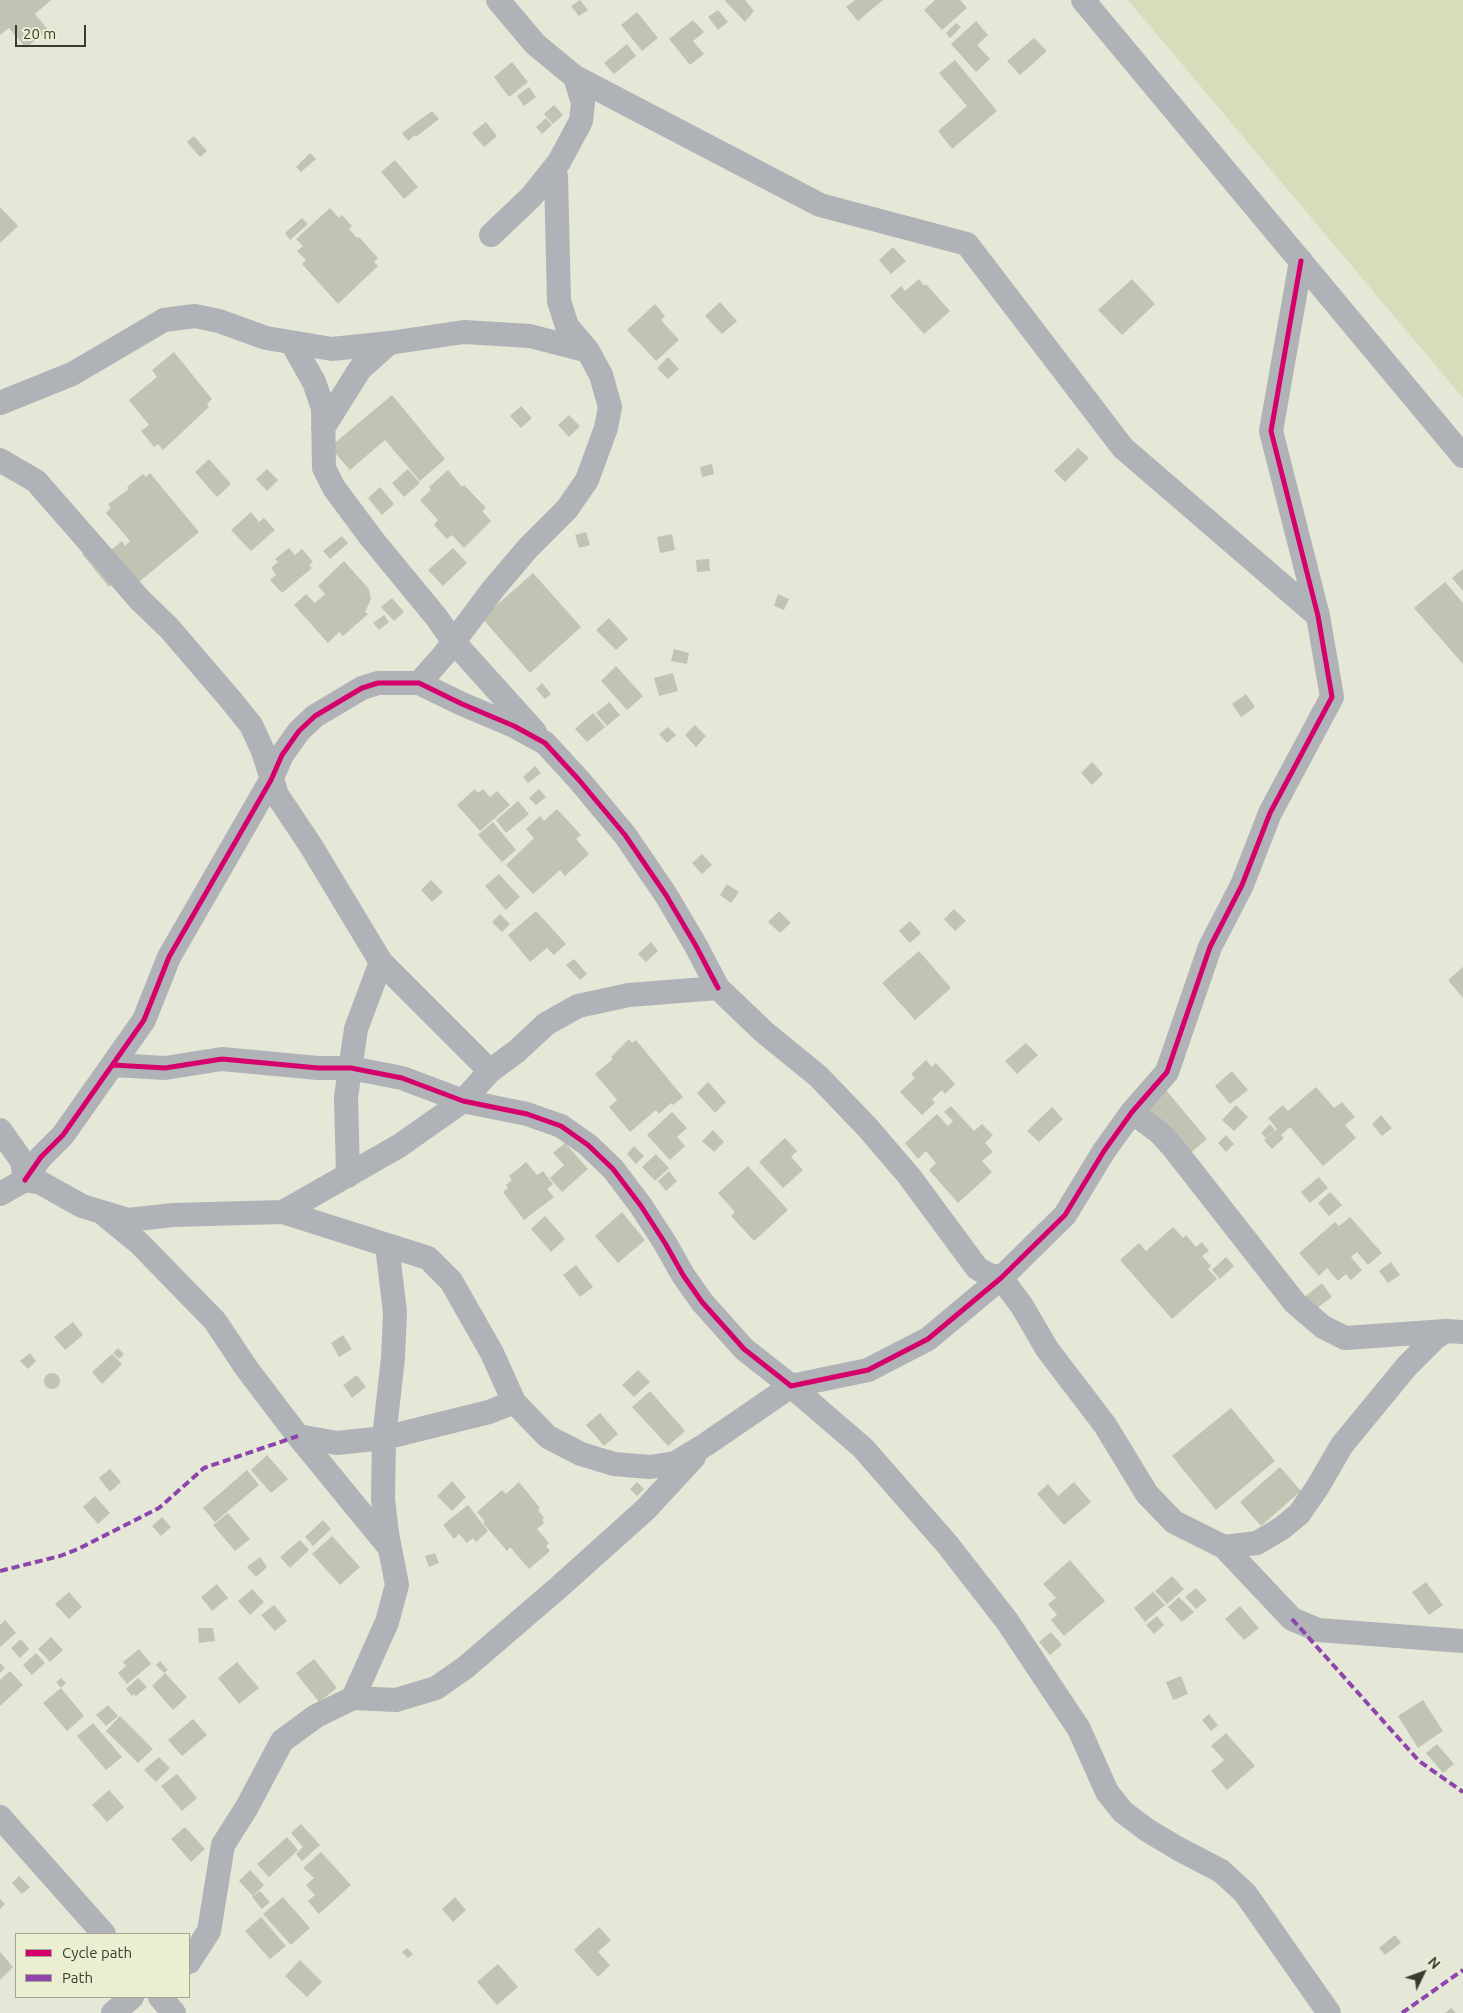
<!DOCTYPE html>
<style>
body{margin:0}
#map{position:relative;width:1463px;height:2013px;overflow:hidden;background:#e5e7d7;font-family:Ubuntu,sans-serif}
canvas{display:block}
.legend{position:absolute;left:15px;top:1933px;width:175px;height:65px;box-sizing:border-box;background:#ebeed0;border:1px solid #a5a790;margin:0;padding:6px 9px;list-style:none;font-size:15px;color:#3b3c30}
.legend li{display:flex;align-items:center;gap:10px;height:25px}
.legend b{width:25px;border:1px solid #a5a790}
.north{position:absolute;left:1398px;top:1948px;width:50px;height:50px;-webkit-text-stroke:4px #ebeed0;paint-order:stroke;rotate:48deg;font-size:14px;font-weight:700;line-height:20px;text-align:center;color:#3b3c30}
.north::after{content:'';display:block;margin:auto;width:18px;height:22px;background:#3b3c30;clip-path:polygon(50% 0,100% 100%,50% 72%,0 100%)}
.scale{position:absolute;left:15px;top:25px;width:71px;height:22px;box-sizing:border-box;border:2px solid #3b3c30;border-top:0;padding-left:6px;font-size:15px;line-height:18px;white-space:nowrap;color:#3b3c30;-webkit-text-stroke:4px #ebeed0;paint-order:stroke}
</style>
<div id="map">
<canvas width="1463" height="2013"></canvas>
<ul class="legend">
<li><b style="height:6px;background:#d6006c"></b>Cycle path</li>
<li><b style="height:6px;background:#8e44ad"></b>Path</li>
</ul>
<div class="north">N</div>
<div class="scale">20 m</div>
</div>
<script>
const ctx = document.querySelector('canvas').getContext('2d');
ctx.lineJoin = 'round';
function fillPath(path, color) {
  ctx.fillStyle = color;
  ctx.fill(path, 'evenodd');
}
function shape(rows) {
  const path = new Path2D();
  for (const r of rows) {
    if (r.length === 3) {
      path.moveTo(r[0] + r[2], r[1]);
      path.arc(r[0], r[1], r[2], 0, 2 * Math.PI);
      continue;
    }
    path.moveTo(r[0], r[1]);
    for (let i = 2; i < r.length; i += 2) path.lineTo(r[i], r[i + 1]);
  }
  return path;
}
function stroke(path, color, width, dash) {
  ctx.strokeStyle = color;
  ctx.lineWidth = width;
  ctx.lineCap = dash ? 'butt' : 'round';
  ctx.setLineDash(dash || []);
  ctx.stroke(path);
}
fillPath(shape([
 [1128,0,1463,0,1463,398]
]), '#d9dcbb');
fillPath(shape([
 [0,0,51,0,35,14,48,30,26,48,9,28,0,35],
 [580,0,588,10,579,16,571,6],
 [726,0,745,0,754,11,745,22,725,1],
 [855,0,883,0,858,21,846,7],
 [935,0,960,0,967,8,942,30,924,10],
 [718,10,728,22,718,30,708,17],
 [637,12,658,38,642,51,621,25],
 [693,20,704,32,693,41,704,54,690,65,669,39],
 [976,21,988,35,977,45,990,59,976,72,951,44],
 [956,23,961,27,950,38,946,33],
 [1034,38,1047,51,1020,75,1007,61],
 [627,44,636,56,614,74,604,63],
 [955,60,997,111,952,149,938,131,967,106,939,73],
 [512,62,528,82,509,97,494,77],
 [529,87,536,97,524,106,517,96],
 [554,105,563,115,553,124,544,114],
 [432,111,439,119,416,137,415,135,408,141,402,133],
 [546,118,552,125,542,134,536,127],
 [486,122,497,136,484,147,472,133],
 [194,136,207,151,200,157,187,142],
 [310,153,316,159,301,172,296,167],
 [395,160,418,187,404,199,381,172],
 [0,207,18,226,0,243],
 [330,208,339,218,342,215,352,226,349,229,357,238,359,237,378,258,374,262,378,266,338,304,302,264,306,260,297,251,303,246,296,239],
 [302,218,308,224,290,240,285,233],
 [893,247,906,261,891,274,879,260],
 [919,279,924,286,926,284,950,311,924,334,890,296,901,286,905,291],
 [1132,279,1155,304,1122,335,1098,310],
 [720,302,737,321,722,334,705,316],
 [655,304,665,316,661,320,679,340,656,361,627,330],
 [174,352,212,399,207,404,209,407,163,450,158,444,154,447,141,431,149,425,129,400,157,377,152,370],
 [668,357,679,369,668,379,657,368],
 [392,395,445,459,420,481,385,440,350,470,330,447],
 [521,406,532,418,521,428,510,416],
 [569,415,580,426,569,437,558,425],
 [1078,448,1089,458,1065,482,1054,471],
 [209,459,231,484,217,497,195,472],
 [712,464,714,474,702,477,700,467],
 [267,469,278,480,267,491,256,479],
 [408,469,420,483,404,497,392,483],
 [448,470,462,487,464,485,486,508,482,511,491,521,464,548,452,535,447,539,434,525,438,520,420,500,431,490,429,487],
 [150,473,199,532,133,587,111,550,122,541,125,546,130,541,106,513,111,508,108,504,129,489,127,487,143,474,146,477],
 [380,487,394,504,382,515,368,498],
 [251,512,259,522,264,518,275,530,251,551,231,530],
 [586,532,590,545,579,548,575,535],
 [672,534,675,550,660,553,657,537],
 [342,536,348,543,330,559,323,551],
 [90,547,117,580,109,587,82,554],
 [289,548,295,555,302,549,313,562,309,565,312,568,282,593,270,580,276,575,271,568,278,562,275,559],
 [453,548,467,563,443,586,428,570],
 [709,559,710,571,697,572,696,560],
 [344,561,369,589,371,599,365,612,368,614,343,636,339,632,328,643,294,605,306,594,315,603,325,594,318,586],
 [1463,569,1463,591,1452,578],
 [533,573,581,627,530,673,482,618],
 [1445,582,1463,603,1463,664,1414,608],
 [778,594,789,599,784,610,774,606],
 [392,598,404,612,394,621,381,607],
 [384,615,389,622,379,630,373,623],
 [609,618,628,639,616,650,596,630],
 [674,649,689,653,687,664,671,661],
 [616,666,643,696,627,710,601,681],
 [673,673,678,691,659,696,654,678],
 [542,683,551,694,545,699,536,689],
 [1246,694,1255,707,1241,717,1232,704],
 [609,702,620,715,607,726,596,713],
 [593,713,605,727,587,742,575,729],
 [695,725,706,736,696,747,685,735],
 [668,727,676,735,667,743,659,734],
 [1092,762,1103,774,1092,785,1081,773],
 [535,766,541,773,528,783,523,777],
 [475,789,478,793,483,789,490,797,497,791,510,805,480,831,457,805],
 [539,789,546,797,536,805,529,798],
 [518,801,529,814,506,833,496,820],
 [557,809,581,835,576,839,589,854,565,876,560,870,533,894,506,865,534,838,526,829,540,816,544,821],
 [493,822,516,850,502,862,478,835],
 [702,854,712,865,702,874,692,863],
 [499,874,520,897,506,910,485,886],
 [431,880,443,892,432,902,421,890],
 [727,884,739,892,731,903,720,895],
 [954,909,966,921,955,931,944,919],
 [536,911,566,944,554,955,547,948,530,962,508,935],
 [779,911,791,923,780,933,768,922],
 [500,914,510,924,502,932,492,922],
 [910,921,921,933,910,943,899,931],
 [651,942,658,951,646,962,638,954],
 [919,951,951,988,915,1020,882,983],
 [574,959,587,974,580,980,566,965],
 [1463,967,1463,998,1448,980],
 [629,1039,632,1043,636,1040,683,1097,673,1105,671,1103,659,1114,656,1110,630,1132,609,1107,617,1100,595,1074,613,1059,611,1057],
 [1026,1043,1038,1055,1017,1074,1005,1061],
 [926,1060,932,1067,936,1063,955,1084,945,1094,942,1090,932,1099,935,1103,922,1115,900,1092,915,1078,911,1074],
 [1232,1071,1248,1090,1230,1104,1215,1086],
 [708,1082,726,1102,715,1113,697,1093],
 [1316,1087,1334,1108,1342,1102,1355,1117,1345,1125,1356,1138,1323,1166,1290,1127,1281,1135,1284,1138,1272,1149,1264,1140,1277,1129,1268,1118,1283,1105,1288,1111],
 [1165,1089,1207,1139,1188,1155,1146,1106],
 [1236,1105,1248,1117,1234,1131,1222,1120],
 [951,1106,974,1131,982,1124,993,1135,985,1143,993,1152,982,1161,992,1172,958,1203,929,1170,936,1163,926,1151,918,1159,905,1143,937,1114,948,1126,953,1121,944,1112],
 [1052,1107,1063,1119,1039,1142,1027,1131],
 [672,1112,687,1128,677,1137,685,1146,670,1160,647,1135],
 [1381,1115,1392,1128,1382,1136,1372,1124],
 [1270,1124,1275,1130,1266,1138,1261,1133],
 [713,1130,724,1142,714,1152,702,1141],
 [1226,1135,1234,1144,1226,1152,1218,1143],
 [785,1138,797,1151,791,1157,803,1170,783,1188,759,1162],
 [565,1143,588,1169,562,1192,550,1178,564,1165,553,1153],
 [634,1146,644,1156,636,1164,627,1154],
 [656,1154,669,1168,655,1181,642,1167],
 [526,1162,537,1175,543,1171,553,1184,547,1189,554,1197,524,1220,503,1192,508,1188,506,1185,512,1180,509,1176],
 [748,1166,788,1210,754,1241,731,1216,735,1212,718,1193],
 [669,1171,677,1181,666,1191,658,1181],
 [1319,1177,1328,1188,1310,1203,1301,1192],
 [1330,1192,1342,1205,1329,1216,1318,1203],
 [622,1212,645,1240,618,1263,595,1236],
 [545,1216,565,1239,551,1252,531,1229],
 [1350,1217,1382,1253,1368,1265,1357,1252,1351,1257,1362,1270,1351,1280,1346,1274,1338,1281,1327,1268,1319,1276,1299,1253,1335,1222,1339,1226],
 [1173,1227,1183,1238,1186,1235,1196,1247,1202,1242,1209,1251,1202,1256,1211,1266,1208,1269,1217,1279,1172,1319,1120,1260,1139,1243,1146,1251],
 [1226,1257,1234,1266,1220,1279,1212,1270],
 [1391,1262,1400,1275,1388,1283,1379,1271],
 [576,1265,593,1287,580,1297,563,1275],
 [1322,1283,1332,1297,1312,1312,1302,1299],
 [73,1322,83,1335,65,1350,54,1337],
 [343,1335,352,1349,339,1357,331,1343],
 [118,1348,124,1354,119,1359,113,1353],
 [30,1353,36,1361,28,1369,20,1361],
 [112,1354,122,1364,102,1384,92,1372],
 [638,1370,650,1382,634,1397,622,1385],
 [52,1381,8],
 [357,1375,366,1387,352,1398,343,1385],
 [650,1391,685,1431,668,1446,632,1407],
 [1231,1408,1275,1461,1216,1510,1172,1456],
 [600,1413,618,1434,604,1446,586,1425],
 [267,1455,288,1479,271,1493,251,1470],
 [1280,1467,1301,1491,1261,1526,1240,1502],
 [110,1469,121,1482,110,1492,99,1478],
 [247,1470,259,1485,215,1522,203,1508],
 [452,1481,466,1497,452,1511,437,1496],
 [519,1482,540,1508,538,1510,544,1518,542,1520,544,1523,537,1529,549,1543,546,1546,550,1551,529,1569,510,1547,507,1551,483,1523,485,1522,477,1512,502,1490,506,1494],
 [637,1482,644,1489,637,1496,630,1489],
 [1074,1482,1091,1502,1064,1525,1037,1494,1048,1484,1058,1496],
 [95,1496,110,1513,98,1524,83,1507],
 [468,1505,488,1531,476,1542,473,1538,467,1543,459,1534,454,1539,443,1525],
 [228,1513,250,1539,235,1551,213,1525],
 [162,1517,171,1527,161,1536,152,1526],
 [323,1520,331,1529,313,1546,305,1537],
 [332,1536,360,1567,340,1585,312,1554],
 [300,1540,309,1550,290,1568,280,1557],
 [435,1553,439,1563,429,1567,425,1556],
 [260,1557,267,1567,256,1577,247,1567],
 [1070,1560,1105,1601,1064,1636,1051,1620,1057,1615,1048,1604,1056,1598,1043,1584],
 [1172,1576,1184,1589,1167,1604,1155,1591],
 [1426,1582,1443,1605,1429,1615,1412,1592],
 [217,1584,228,1598,212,1611,201,1597],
 [1196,1588,1207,1600,1196,1609,1185,1597],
 [252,1589,264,1602,250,1615,238,1601],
 [69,1592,82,1607,69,1619,55,1604],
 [1153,1592,1165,1605,1145,1622,1134,1608],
 [1179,1597,1194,1612,1182,1622,1168,1607],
 [274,1605,287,1621,275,1631,261,1615],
 [1240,1606,1259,1628,1244,1640,1225,1619],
 [1157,1616,1164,1625,1154,1634,1146,1625],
 [5,1620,16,1633,0,1647,0,1625],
 [198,1628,213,1628,215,1641,199,1643],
 [1051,1632,1062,1645,1050,1655,1039,1642],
 [51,1637,63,1650,50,1662,38,1649],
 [21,1639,29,1649,20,1658,11,1648],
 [139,1649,151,1664,127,1684,118,1673,126,1666,123,1662],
 [36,1653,45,1663,32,1675,23,1665],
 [314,1659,337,1688,319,1702,296,1673],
 [160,1661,168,1670,164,1673,156,1665],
 [237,1662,259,1688,239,1704,218,1678],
 [0,1663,5,1668,0,1673],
 [10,1671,23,1685,0,1706,0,1680],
 [165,1673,187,1697,173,1710,152,1686],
 [1181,1676,1188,1694,1173,1700,1166,1682],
 [61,1678,66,1683,61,1688,56,1682],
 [138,1678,147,1687,136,1696,134,1694,132,1696,126,1689],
 [61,1688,84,1716,67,1731,43,1703],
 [1423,1700,1443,1731,1418,1748,1398,1716],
 [108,1705,118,1716,106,1726,96,1715],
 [1209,1714,1218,1725,1211,1731,1202,1720],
 [120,1716,153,1749,138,1763,106,1731],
 [193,1719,207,1735,182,1756,168,1740],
 [93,1723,122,1757,106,1770,77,1736],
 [1226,1733,1255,1766,1227,1790,1211,1771,1224,1760,1211,1746],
 [1437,1744,1454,1764,1443,1773,1426,1753],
 [159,1757,170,1768,156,1782,144,1770],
 [177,1774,197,1798,182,1811,161,1786],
 [109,1790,124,1807,107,1822,92,1805],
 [301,1824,320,1845,302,1861,296,1854,303,1847,291,1833],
 [185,1827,205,1849,191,1862,171,1839],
 [287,1837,298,1850,269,1877,257,1864],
 [321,1852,351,1885,319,1914,308,1901,315,1895,306,1885,314,1878,303,1868],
 [250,1870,264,1885,253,1896,239,1881],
 [19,1876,30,1887,22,1894,12,1883],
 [260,1891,270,1902,262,1909,252,1897],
 [283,1897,310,1928,291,1945,263,1914],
 [455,1897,466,1910,453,1922,442,1909],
 [0,1899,5,1904,0,1909],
 [261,1917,286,1946,270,1959,245,1931],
 [599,1927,611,1940,598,1952,610,1965,598,1977,574,1950],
 [1395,1935,1401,1943,1385,1955,1379,1948],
 [407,1948,413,1954,408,1958,402,1952],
 [0,1952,13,1967,0,1980],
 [300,1960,322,1982,307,1997,285,1976],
 [498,1964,518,1987,497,2005,477,1982],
 [1451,2008,1456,2013,1445,2013]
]), '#c2c4b3');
stroke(shape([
 [498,0,535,44,575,77,820,205,967,244,1123,448,1318,616],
 [1083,0,1463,456],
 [491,235,531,197,559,162,581,121,583,103,575,77],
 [292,343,314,382,323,408,324,468,334,488,372,539,437,618,453,641,535,732],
 [0,403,72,374,164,320,195,316,219,321,266,338,332,349,389,343,464,332,530,336,588,351],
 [323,428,360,369,389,343],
 [0,460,36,481,140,600,169,628,230,699,251,725,263,751,277,795,311,846,381,962,490,1071],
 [419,683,443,656,494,588,528,548,567,509,587,480,606,428,610,407,601,375,588,351,567,326,559,301,556,176],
 [113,1065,165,1068,222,1059,318,1068,351,1068,402,1078,463,1101,527,1114,561,1126,588,1145,613,1169,641,1206,665,1243,683,1275,702,1302,744,1349,791,1386,868,1370,928,1339,1001,1278,1065,1215,1104,1151,1132,1112,1167,1072,1210,947,1242,885,1270,813,1332,697,1318,616,1271,431,1301,261],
 [1132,1112,1160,1133,1172,1146,1295,1303,1323,1327,1345,1338,1446,1331],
 [0,1130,22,1161,25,1180],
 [348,1176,346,1097,356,1029,381,962],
 [25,1180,41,1157,63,1135,144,1020,169,957,271,780,282,755,299,731,315,716,362,688,378,683,419,683,462,704,514,726,545,743,579,780,625,835,666,895,696,946,718,988],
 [0,1194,25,1180,41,1183,82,1206,128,1220,173,1215,283,1212,428,1258,451,1281,492,1353,514,1402,548,1437,581,1454,614,1464,650,1467,675,1463,705,1445,791,1386,863,1448,947,1544,1007,1621,1079,1729,1107,1792,1123,1812,1147,1830,1177,1848,1221,1871,1245,1893,1329,2013],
 [283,1212,399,1146,463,1101,490,1071,517,1051,546,1024,578,1006,629,995,718,988,764,1032,818,1076,867,1127,909,1176,977,1268,987,1274,1001,1278,1022,1306,1047,1349,1105,1425,1147,1494,1174,1522,1224,1547,1257,1543,1282,1528,1299,1514,1317,1488,1342,1445,1407,1366,1435,1338,1446,1331,1463,1332],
 [106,1216,139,1243,215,1321,247,1369,298,1436,337,1443,384,1438,489,1412,514,1402],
 [298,1436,389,1547],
 [1224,1547,1292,1619,1318,1630,1463,1641],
 [353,1698,387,1622,397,1585,387,1533,383,1499,384,1438,393,1358,395,1312,387,1246],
 [0,1817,104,1934],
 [189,1962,209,1931,223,1845,247,1807,282,1741,316,1716,353,1698,396,1700,436,1688,466,1667,558,1588,646,1509,694,1457],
 [160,1997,174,2013],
 [113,2013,132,1997]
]), '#afb2b6', 24);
stroke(shape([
 [0,1571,60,1556,78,1549,159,1508,204,1468,298,1436],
 [1292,1619,1419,1761,1463,1792],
 [1402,2013,1463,1970]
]), '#8e44ad', 4, [8, 4]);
stroke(shape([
 [113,1065,165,1068,222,1059,318,1068,351,1068,402,1078,463,1101,527,1114,561,1126,588,1145,613,1169,641,1206,665,1243,683,1275,702,1302,744,1349,791,1386,868,1370,928,1339,1001,1278,1065,1215,1104,1151,1132,1112,1167,1072,1210,947,1242,885,1270,813,1332,697,1318,616,1271,431,1301,261],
 [25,1180,41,1157,63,1135,144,1020,169,957,271,780,282,755,299,731,315,716,362,688,378,683,419,683,462,704,514,726,545,743,579,780,625,835,666,895,696,946,718,988]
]), '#d6006c', 5);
</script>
